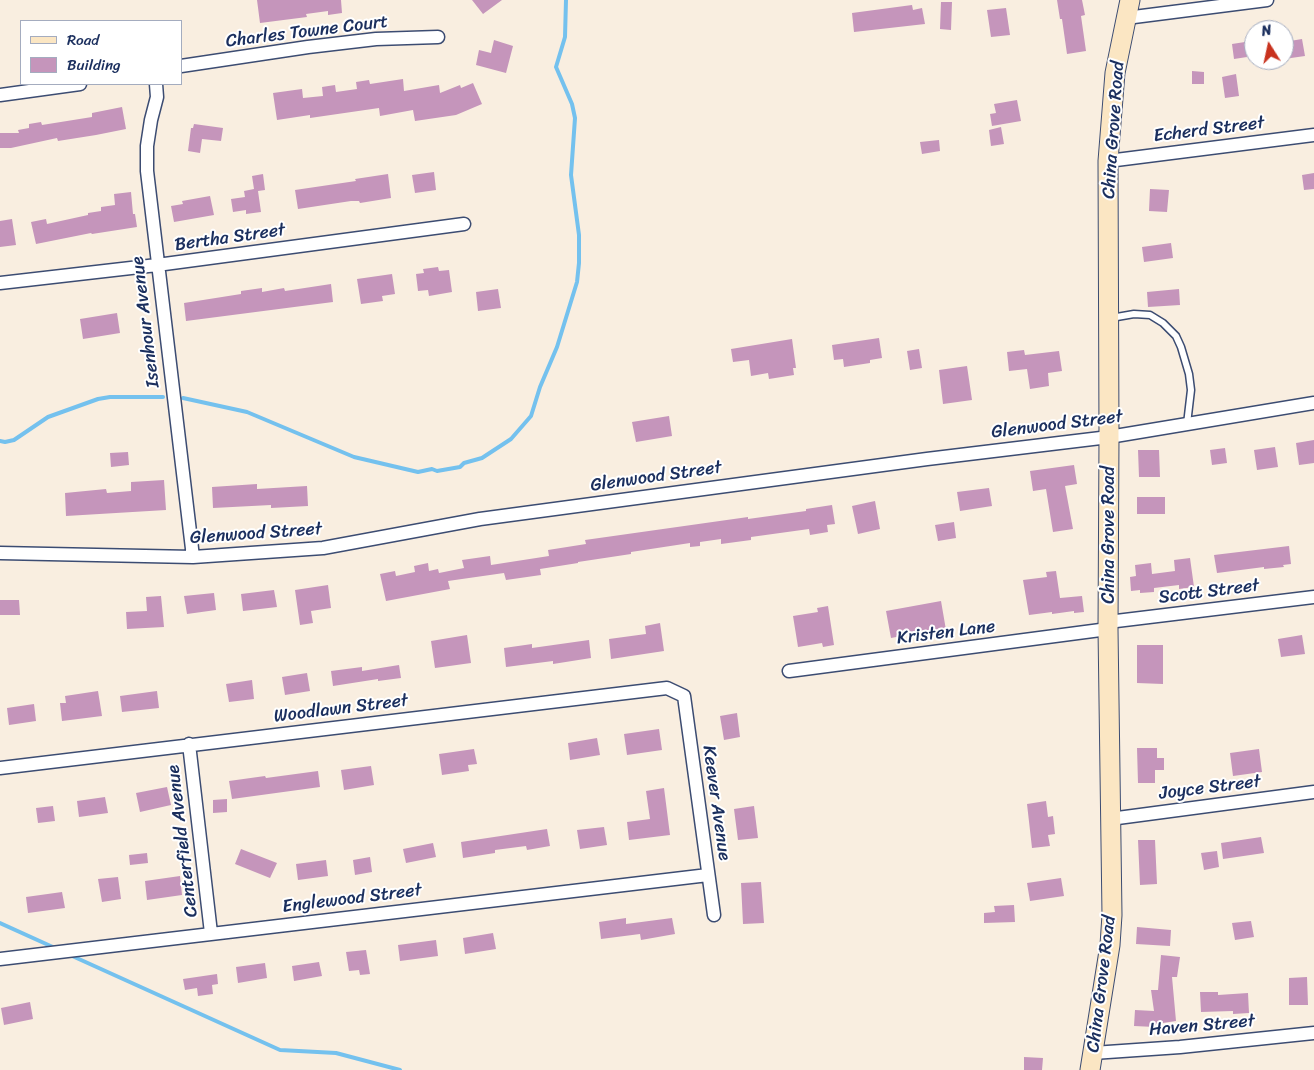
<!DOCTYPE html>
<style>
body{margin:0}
#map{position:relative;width:1314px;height:1070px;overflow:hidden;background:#f9eee0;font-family:Sriracha,sans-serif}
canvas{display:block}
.legend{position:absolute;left:20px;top:20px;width:162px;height:65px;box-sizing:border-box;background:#fff;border:1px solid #a4acbf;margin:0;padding:6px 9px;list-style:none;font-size:15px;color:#1b2f5e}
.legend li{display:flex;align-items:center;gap:10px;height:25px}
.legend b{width:25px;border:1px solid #a4acbf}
.north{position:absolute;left:1244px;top:20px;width:50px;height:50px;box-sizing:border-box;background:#fff;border:1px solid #a4acbf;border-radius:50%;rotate:350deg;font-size:14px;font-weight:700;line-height:20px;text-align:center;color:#1b2f5e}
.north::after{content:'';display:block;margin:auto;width:18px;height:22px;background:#c8321e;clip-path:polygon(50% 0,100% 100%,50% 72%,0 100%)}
</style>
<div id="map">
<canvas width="1314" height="1070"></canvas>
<ul class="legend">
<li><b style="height:6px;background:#fbe6c3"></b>Road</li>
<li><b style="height:14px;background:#c595bb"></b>Building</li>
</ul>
<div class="north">N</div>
</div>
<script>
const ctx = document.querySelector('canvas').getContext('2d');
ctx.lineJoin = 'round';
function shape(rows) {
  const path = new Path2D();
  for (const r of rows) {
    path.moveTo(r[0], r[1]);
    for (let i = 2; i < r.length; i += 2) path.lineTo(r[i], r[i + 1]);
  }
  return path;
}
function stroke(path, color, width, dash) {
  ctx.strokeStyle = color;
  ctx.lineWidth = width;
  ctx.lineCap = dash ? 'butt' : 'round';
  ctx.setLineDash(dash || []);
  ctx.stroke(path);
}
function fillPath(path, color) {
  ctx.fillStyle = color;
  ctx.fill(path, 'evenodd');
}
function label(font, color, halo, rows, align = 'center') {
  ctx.font = font + ' Sriracha,sans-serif';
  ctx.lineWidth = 4;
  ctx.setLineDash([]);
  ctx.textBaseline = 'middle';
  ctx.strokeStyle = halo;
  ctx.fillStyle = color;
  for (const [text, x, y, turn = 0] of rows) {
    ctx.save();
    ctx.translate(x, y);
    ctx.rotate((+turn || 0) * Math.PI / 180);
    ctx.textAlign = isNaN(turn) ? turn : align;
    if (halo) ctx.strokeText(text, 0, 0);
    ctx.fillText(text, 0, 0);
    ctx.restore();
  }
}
stroke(shape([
 [183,398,247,412,354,457,418,472,432,469,437,471,460,467,464,463,482,458,511,439,531,416,540,387,557,347,577,282,579,263,579,235,571,175,575,118,572,104,556,67,565,37,566,0],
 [0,441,5,442,14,440,48,417,98,399,110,397,163,397],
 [0,923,55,948],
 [70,955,280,1050,336,1053,400,1070]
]), '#74c1ee', 4);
fillPath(shape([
 [257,0,341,0,342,13,328,15,328,11,306,14,307,17,260,23],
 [472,0,502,0,483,14],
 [1057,0,1082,0,1085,15,1081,16,1086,51,1067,54,1062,19,1060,19],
 [941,2,952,2,951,30,940,29],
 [912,5,913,10,922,8,925,24,854,32,852,13],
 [1006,8,1010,35,991,37,987,10],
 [1302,39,1305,56,1284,59,1284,42],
 [494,40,513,46,506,73,476,65,479,50,491,53],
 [1245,42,1247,57,1234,59,1232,44],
 [1192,71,1204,72,1204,84,1192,84],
 [1236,74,1239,96,1225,98,1222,77],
 [403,79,404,91,439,85,440,93,460,85,461,88,473,83,482,104,456,115,415,121,413,110,380,116,379,108,310,118,310,115,277,120,273,93,302,89,303,98,323,96,322,87,335,85,336,92,357,89,356,82,369,80,370,84],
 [1017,100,1021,121,992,126,990,114,996,113,994,104],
 [122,107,126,129,96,135,58,141,57,138,11,148,0,148,0,133,19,133,18,130,29,128,29,124,41,122,42,125,92,117,92,113],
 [194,124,223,128,221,141,202,139,200,153,188,151,191,128,193,128],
 [1001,127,1004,144,991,146,989,130],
 [939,140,940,151,922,154,920,142],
 [434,172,436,190,415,193,412,175],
 [1314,173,1314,189,1304,190,1302,175],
 [263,174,265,190,258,191,261,212,246,214,246,210,233,212,231,199,245,197,244,191,254,189,252,176],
 [388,174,391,198,360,203,359,201,351,201,298,209,295,190,356,181,355,179],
 [1150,189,1169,190,1167,212,1149,211],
 [131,192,133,214,135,214,137,227,92,234,91,233,36,244,31,222,46,219,47,224,88,215,88,213,101,211,101,207,115,205,114,194],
 [210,196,214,215,174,222,171,206,183,204,182,201],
 [12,219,16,245,0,247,0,221],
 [1171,243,1173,258,1144,262,1142,247],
 [438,267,439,271,449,270,452,292,429,296,428,290,418,291,416,274,424,273,423,269],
 [392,274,395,294,382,296,383,301,361,304,357,279],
 [331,284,333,302,186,321,184,303,241,294,241,291,262,288,262,292,284,288,285,291],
 [498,289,501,308,478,311,476,292],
 [1179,289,1180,305,1148,307,1147,292],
 [117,313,120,333,83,339,80,319],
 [879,338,882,358,870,360,870,363,844,367,843,359,834,360,832,345],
 [792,339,796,368,793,368,794,375,769,379,768,373,751,376,749,360,733,362,731,349],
 [919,349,922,368,910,370,907,351],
 [1024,350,1025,355,1059,351,1062,371,1048,373,1049,386,1030,389,1027,369,1009,371,1007,352],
 [967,366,972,400,943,404,939,370],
 [669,416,672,436,636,442,632,422],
 [1314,440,1314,463,1299,465,1296,443],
 [1275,447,1278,467,1257,470,1254,450],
 [1225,448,1227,463,1212,465,1210,450],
 [1138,450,1159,450,1160,477,1139,477],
 [128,452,129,465,111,467,110,453],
 [1074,465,1077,484,1065,486,1073,529,1053,532,1046,489,1033,491,1030,471],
 [164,480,166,510,66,516,65,493,106,489,107,493,131,491,131,482],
 [257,484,257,489,307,486,308,506,271,508,271,505,213,508,212,487],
 [989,488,992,506,960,511,957,492],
 [1137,497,1165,497,1165,514,1137,514],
 [875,501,880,529,858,534,852,506],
 [832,505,835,524,827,525,828,532,810,535,809,529,751,537,751,540,721,544,721,539,700,542,700,546,690,547,690,543,631,552,631,554,578,562,578,563,540,569,541,575,506,580,504,573,448,581,450,589,386,601,380,574,395,571,396,576,415,572,414,566,428,563,429,571,438,569,439,573,464,568,462,560,490,556,491,565,549,556,548,550,586,544,585,540,748,517,748,519,806,511,806,509],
 [954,522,956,538,938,541,935,525],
 [1289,546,1291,564,1283,565,1284,567,1264,569,1264,567,1217,573,1214,555],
 [1190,558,1194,587,1179,589,1179,585,1154,588,1154,592,1140,593,1140,590,1131,591,1130,577,1136,576,1135,565,1151,563,1152,574,1175,571,1174,560],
 [1056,571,1060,598,1082,596,1084,612,1074,613,1074,611,1052,614,1052,612,1029,615,1023,580,1047,577,1046,572],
 [328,585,331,608,311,611,313,623,300,625,295,590],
 [274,590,277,607,243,611,241,594],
 [214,593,216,610,187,614,184,596],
 [161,596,164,627,127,629,126,612,147,611,146,597],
 [0,600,19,600,20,615,0,615],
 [941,601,946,630,933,632,933,630,891,638,886,611],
 [828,606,834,645,823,647,822,643,798,647,793,616,818,612,817,608],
 [660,623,664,651,611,659,609,639,646,634,645,626],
 [467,635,471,663,435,668,431,641],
 [1302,635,1305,654,1281,657,1278,639],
 [589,640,591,658,553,664,553,661,506,667,504,648,532,644,532,648],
 [1137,645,1163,645,1163,684,1137,683],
 [399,665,401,678,378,681,378,679,333,686,331,671,362,667,362,671],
 [307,673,310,691,285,695,282,677],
 [252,680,254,699,229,702,226,684],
 [98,691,102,716,62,721,60,703,66,703,65,696],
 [157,691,159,708,122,712,120,696],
 [34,704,36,721,9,725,7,708],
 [737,713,740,737,724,740,720,716],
 [659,729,662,750,627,755,624,734],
 [597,738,600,755,570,760,568,743],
 [1137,748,1157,748,1157,758,1164,758,1164,770,1155,770,1155,783,1138,783],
 [474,749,477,764,468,765,469,771,442,775,439,754],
 [1259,749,1262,772,1233,776,1230,753],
 [371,766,374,785,344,790,341,770],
 [318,771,320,787,232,799,229,781,265,776,266,778],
 [167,787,171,805,140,812,136,793],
 [664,788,670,835,629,840,627,822,650,819,646,791],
 [105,797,108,813,79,817,77,801],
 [227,799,227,812,213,813,213,800],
 [1046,801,1048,817,1053,816,1055,834,1048,835,1050,846,1032,848,1027,804],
 [53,806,55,821,38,823,36,808],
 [754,806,758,838,738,840,734,809],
 [604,827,607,845,580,849,577,830],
 [547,829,550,846,527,850,526,846,495,850,495,853,463,858,461,842],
 [1261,837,1264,853,1223,859,1221,843],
 [1138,840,1155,840,1157,884,1140,885],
 [433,843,436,857,406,863,403,849],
 [241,849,277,863,270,878,235,864],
 [1217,851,1219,867,1204,870,1201,853],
 [147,853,148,863,130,865,129,855],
 [370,857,372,872,355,875,353,860],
 [326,860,328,876,298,880,296,864],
 [180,876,182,895,147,900,145,881],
 [118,877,121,899,102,902,98,879],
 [1061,878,1064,896,1030,901,1027,883],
 [761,882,764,923,743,924,741,883],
 [62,892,65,908,28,913,26,897],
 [1014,905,1015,922,984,923,984,913,995,912,994,906],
 [626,918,626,924,672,918,675,934,641,940,640,934,601,939,599,922],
 [1251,921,1254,937,1235,940,1232,923],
 [1137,927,1171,930,1170,946,1136,944],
 [493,933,496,949,465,954,463,938],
 [436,940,438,956,400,961,398,945],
 [366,950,370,974,360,975,359,970,349,971,346,952],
 [1161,955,1180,957,1177,977,1172,977,1176,1021,1156,1024,1155,1027,1134,1026,1135,1010,1154,1011,1151,990,1158,990],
 [319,962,322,976,294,981,292,966],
 [265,963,267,978,238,983,236,967],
 [217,974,218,984,212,985,213,994,198,996,197,988,185,990,183,979],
 [1307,977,1308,1005,1289,1005,1289,978],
 [1200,992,1218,992,1218,995,1248,993,1249,1013,1233,1014,1233,1011,1201,1012],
 [30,1002,33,1019,4,1025,1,1008],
 [1024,1057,1043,1058,1042,1070,1024,1070]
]), '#c595bb');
const lane = shape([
 [1111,318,1134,314,1150,315,1163,323,1176,336,1181,347,1189,374,1191,390,1187,424]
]);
const street = shape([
 [1126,18,1267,0],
 [181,66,308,47,376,39,438,37],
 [156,84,157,97,151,120,147,146,147,171,193,557],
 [0,95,80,84],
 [1108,161,1314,135],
 [0,283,157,265,464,224],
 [0,553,193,557,323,548,480,519,927,459,1109,437,1314,403],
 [1108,622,1314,597],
 [789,671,1108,629],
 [189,744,211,933],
 [0,768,667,688,684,696,714,915],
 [1110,819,1314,792],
 [0,959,708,875],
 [1093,1053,1180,1047,1314,1033]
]);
const secondary = shape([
 [1090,1070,1110,945,1112,915,1108,629,1109,437,1108,161,1115,73,1130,0]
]);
stroke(lane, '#3c4c72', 9);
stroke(street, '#3c4c72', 15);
stroke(secondary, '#3c4c72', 21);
stroke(lane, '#fff', 6);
stroke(street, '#fff', 12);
stroke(secondary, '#fbe6c3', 19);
label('18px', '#1b2f5e', '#fff', [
 ["Charles Towne Court",307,32,-7],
 ["China Grove Road",1114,130,-86],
 ["Echerd Street",1209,130,-7],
 ["Bertha Street",230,238,-8],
 ["Isenhour Avenue",146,322,-97],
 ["Glenwood Street",1057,425,-7],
 ["Glenwood Street",656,477,-8],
 ["Glenwood Street",256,534,-4],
 ["China Grove Road",1109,535,-90],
 ["Scott Street",1209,592,-7],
 ["Kristen Lane",946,633,-7],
 ["Woodlawn Street",341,709,-7],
 ["Joyce Street",1210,788,-7],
 ["Keever Avenue",716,803,82],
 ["Centerfield Avenue",183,841,-97],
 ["Englewood Street",352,899,-7],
 ["China Grove Road",1102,984,-83],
 ["Haven Street",1202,1026,-5]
]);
</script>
